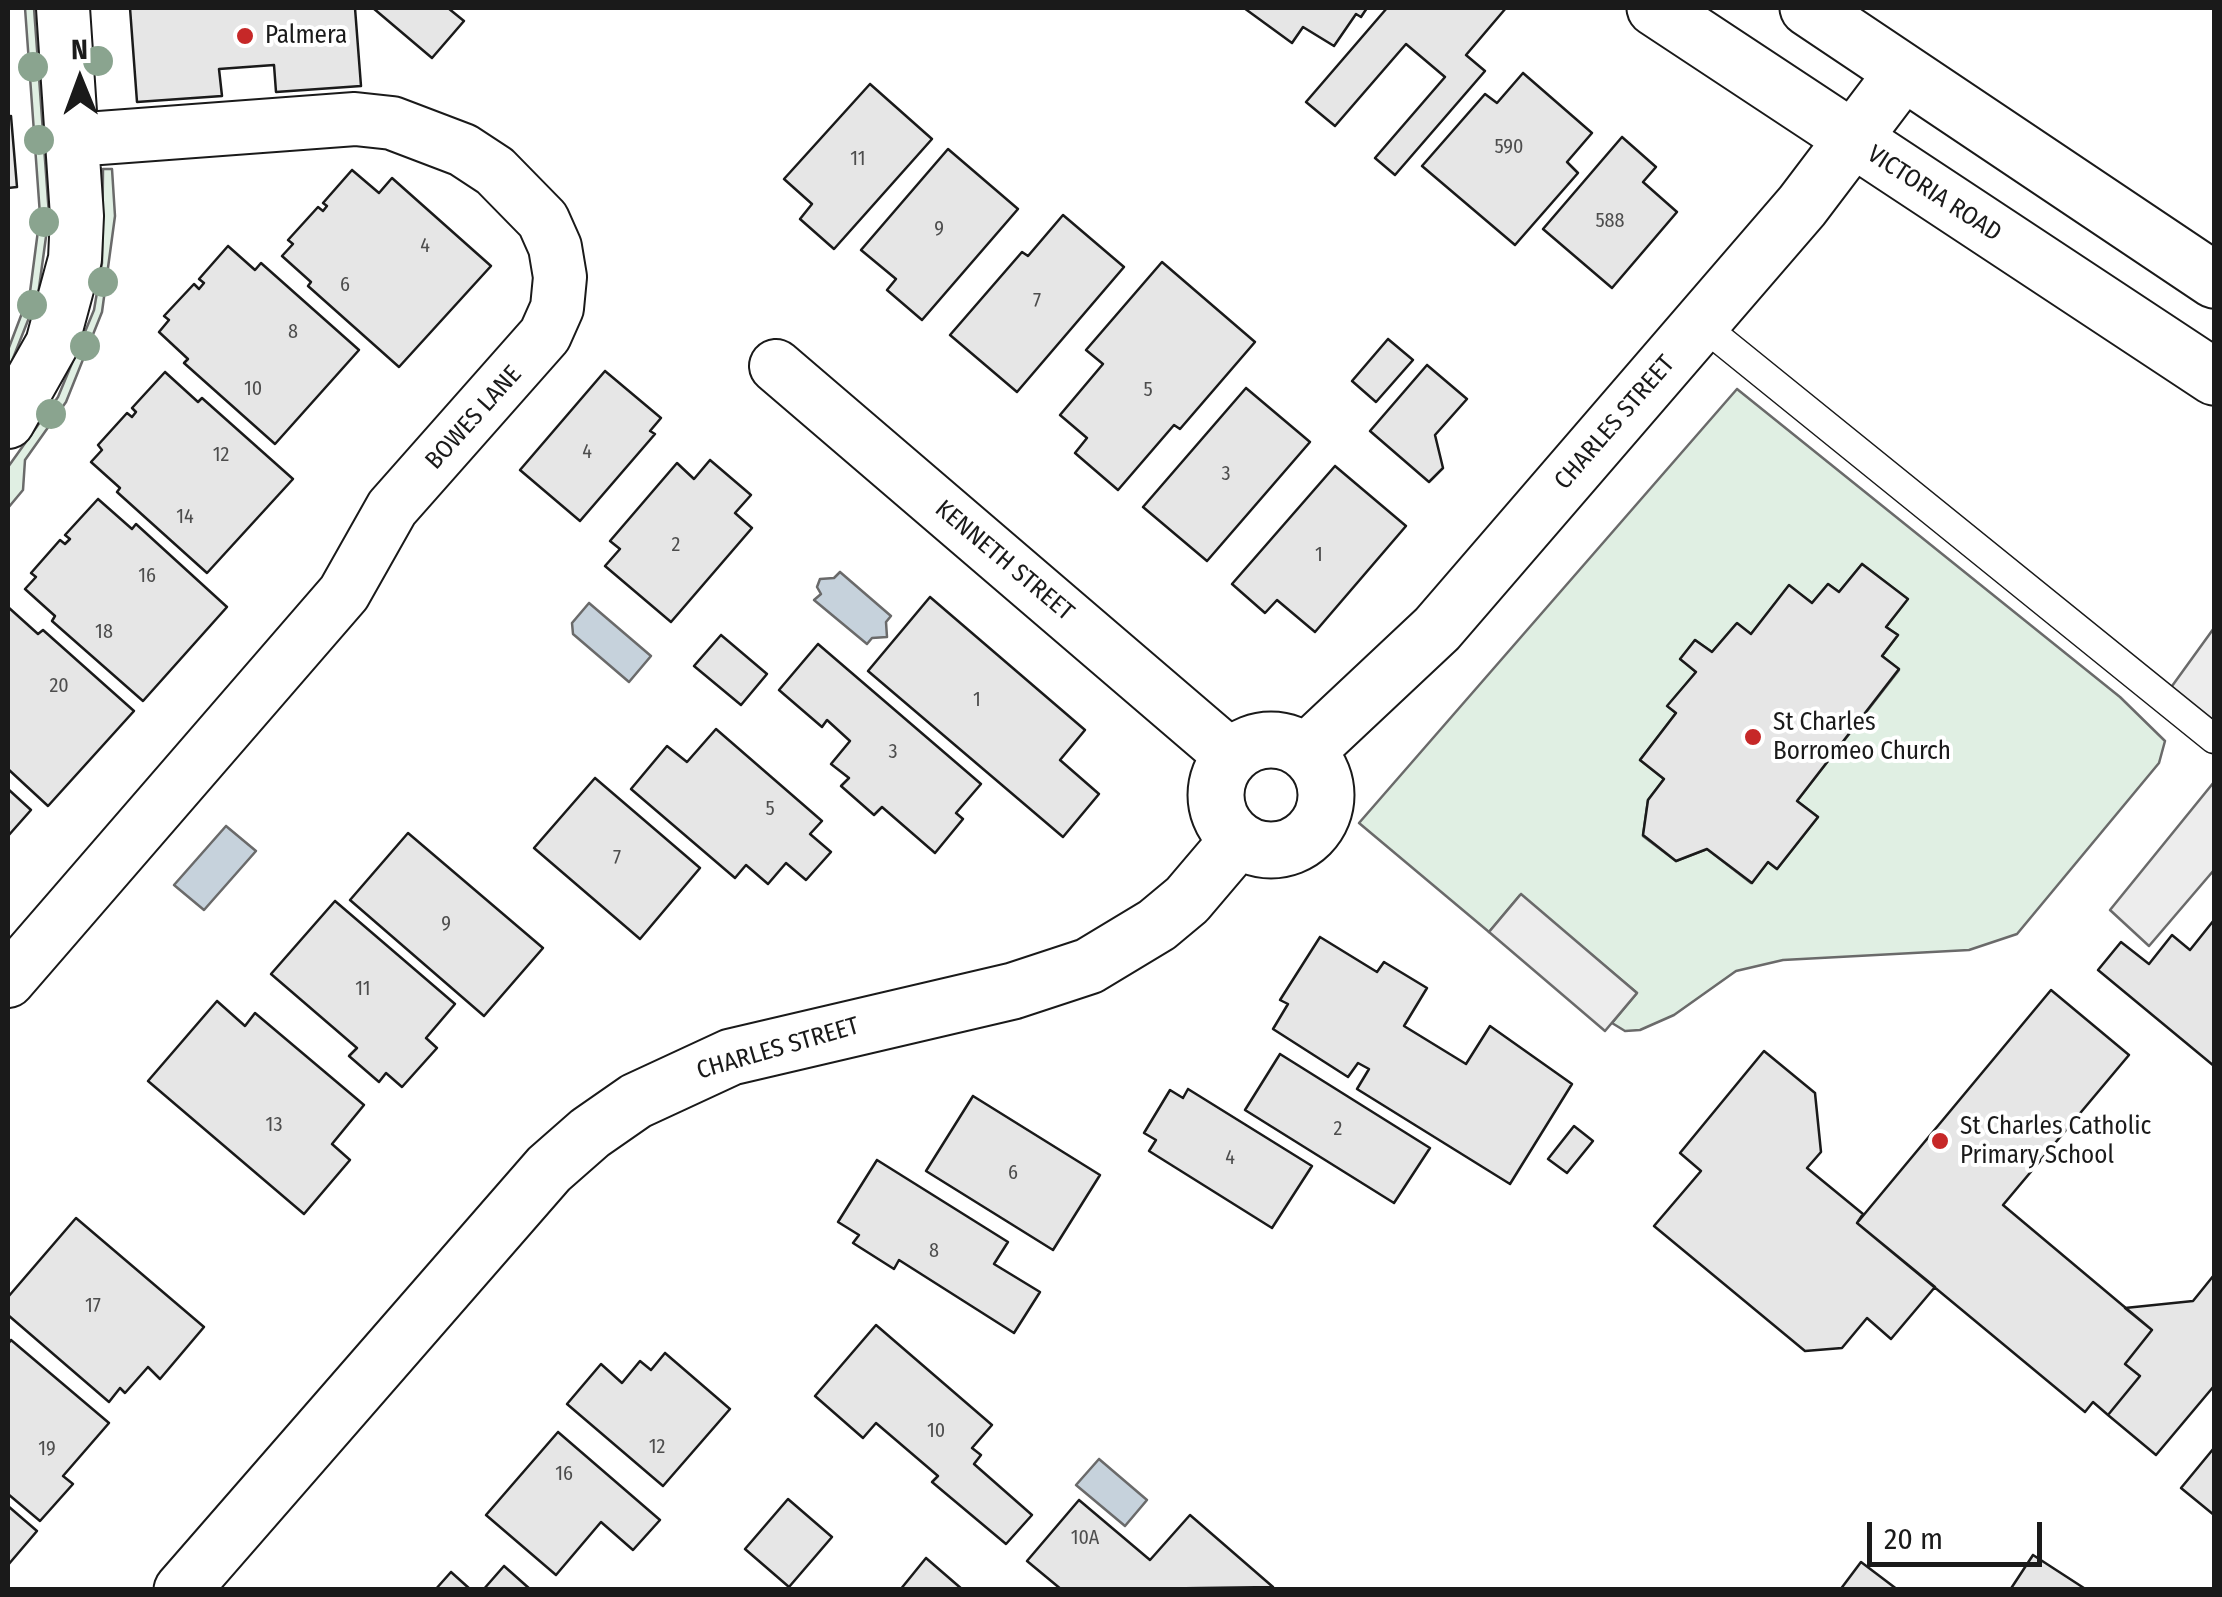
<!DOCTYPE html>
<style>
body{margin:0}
#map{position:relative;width:2222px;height:1597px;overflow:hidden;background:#fff;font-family:"Fira Sans Condensed",sans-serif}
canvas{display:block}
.frame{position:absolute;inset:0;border:10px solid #1a1a1a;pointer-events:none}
.north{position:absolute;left:30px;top:30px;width:100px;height:100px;-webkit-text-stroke:8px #fff;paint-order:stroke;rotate:359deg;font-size:28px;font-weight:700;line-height:40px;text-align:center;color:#1a1a1a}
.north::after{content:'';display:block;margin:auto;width:35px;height:45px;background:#1a1a1a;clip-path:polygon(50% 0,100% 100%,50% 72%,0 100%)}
.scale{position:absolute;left:1867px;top:1522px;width:175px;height:45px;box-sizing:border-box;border:5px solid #1a1a1a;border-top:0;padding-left:12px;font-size:30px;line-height:35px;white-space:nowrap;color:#1a1a1a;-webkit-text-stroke:8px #fff;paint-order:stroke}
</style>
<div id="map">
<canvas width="2222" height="1597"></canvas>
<div class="frame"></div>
<div class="north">N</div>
<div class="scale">20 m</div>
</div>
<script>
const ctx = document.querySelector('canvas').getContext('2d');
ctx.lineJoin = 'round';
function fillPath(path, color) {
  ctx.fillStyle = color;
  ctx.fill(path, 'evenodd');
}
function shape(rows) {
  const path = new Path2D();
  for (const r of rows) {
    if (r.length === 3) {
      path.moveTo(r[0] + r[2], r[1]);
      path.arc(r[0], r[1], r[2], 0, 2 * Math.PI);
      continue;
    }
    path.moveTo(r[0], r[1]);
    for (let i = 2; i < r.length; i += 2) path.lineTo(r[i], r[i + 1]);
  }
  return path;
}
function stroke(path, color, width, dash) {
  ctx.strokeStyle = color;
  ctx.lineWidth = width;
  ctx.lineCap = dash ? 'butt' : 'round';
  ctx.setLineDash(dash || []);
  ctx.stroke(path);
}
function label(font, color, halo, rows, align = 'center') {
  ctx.font = font + ' "Fira Sans Condensed",sans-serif';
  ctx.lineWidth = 8;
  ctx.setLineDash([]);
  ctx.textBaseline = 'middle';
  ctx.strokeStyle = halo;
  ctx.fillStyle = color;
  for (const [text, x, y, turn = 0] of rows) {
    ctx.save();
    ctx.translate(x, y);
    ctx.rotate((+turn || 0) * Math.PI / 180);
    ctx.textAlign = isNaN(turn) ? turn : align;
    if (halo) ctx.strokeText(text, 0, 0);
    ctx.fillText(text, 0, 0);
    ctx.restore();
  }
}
const green = shape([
 [25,8,34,8,49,215,38,295,8,371,8,350,30,292,40,215,25,8],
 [103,169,112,169,115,216,102,312,66,402,25,460,23,490,8,508,8,467,58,397,94,310,102,263,103,169],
 [1737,389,2120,697,2165,741,2159,763,2017,934,1969,950,1783,960,1736,971,1674,1015,1640,1030,1625,1031,1612,1023,1637,993,1520,895,1489,932,1359,823,1737,389],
 [1862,564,1907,599,1886,627,1898,635,1882,656,1899,670,1797,801,1818,817,1777,869,1768,862,1751,883,1707,849,1676,861,1643,836,1648,800,1664,779,1640,760,1676,713,1668,706,1696,672,1681,659,1695,640,1712,652,1736,624,1751,634,1789,586,1812,603,1828,584,1839,592,1862,564]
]);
fillPath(green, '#e0efe3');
stroke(green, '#6a6a6a', 2.5);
const parking = shape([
 [2214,628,2214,730,2167,693,2214,628],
 [2214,782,2214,870,2149,946,2110,910,2214,782],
 [1521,894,1637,993,1605,1031,1489,932,1521,894]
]);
fillPath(parking, '#ededed');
stroke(parking, '#6a6a6a', 2.5);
const water = shape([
 [840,572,891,616,886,622,887,637,872,638,867,644,814,600,821,594,817,587,820,579,834,578,840,572],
 [589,603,651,656,629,682,573,634,572,623,589,603],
 [226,826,256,851,204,910,174,885,226,826],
 [1099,1459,1147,1500,1125,1526,1076,1485,1099,1459]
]);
fillPath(water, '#c6d2dc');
stroke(water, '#6a6a6a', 2.5);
const building = shape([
 [130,8,362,8,355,8,361,86,276,92,274,65,219,69,222,96,137,102,130,8],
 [373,8,448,8,464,21,432,58,373,8],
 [1244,8,1367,8,1361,17,1356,14,1334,46,1303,27,1292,43,1244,8],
 [1387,8,1506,8,1466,55,1485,71,1395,175,1375,158,1445,77,1406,44,1335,126,1306,102,1387,8],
 [1523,73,1592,133,1567,162,1578,173,1515,245,1422,166,1485,94,1497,103,1523,73],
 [870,84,932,139,834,249,800,219,812,204,784,179,870,84],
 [11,116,17,187,8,188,8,117,11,116],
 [1622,137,1656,167,1643,182,1677,212,1612,288,1543,229,1622,137],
 [948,149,1018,209,922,320,887,290,896,279,861,250,948,149],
 [352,170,379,193,392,178,491,266,399,367,308,286,311,282,282,256,293,244,288,240,318,207,323,211,327,206,323,203,352,170],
 [1063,215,1124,267,1017,392,950,335,1022,252,1028,256,1063,215],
 [228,246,255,270,261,263,359,350,275,444,184,363,188,359,159,332,169,320,164,316,194,284,199,289,204,283,199,279,228,246],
 [1162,262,1255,342,1180,429,1174,425,1118,490,1075,453,1087,438,1060,415,1103,364,1086,350,1162,262],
 [1388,339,1413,360,1376,402,1352,381,1388,339],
 [1427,365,1467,399,1435,435,1443,468,1429,482,1370,431,1427,365],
 [605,371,661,418,650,431,655,434,580,521,520,470,605,371],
 [165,372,198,402,202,398,293,479,207,573,117,492,120,488,91,462,102,450,98,445,127,413,132,417,136,412,132,408,165,372],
 [1246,388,1310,442,1207,561,1143,507,1246,388],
 [710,460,751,495,735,513,752,528,671,622,605,566,620,549,610,541,677,463,694,479,710,460],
 [1335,466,1406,526,1315,632,1277,600,1265,613,1232,584,1335,466],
 [98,499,132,529,136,524,227,607,143,701,52,621,55,616,25,589,36,577,31,573,60,540,65,544,70,539,65,535,98,499],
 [1862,564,1908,599,1886,627,1898,635,1882,656,1899,669,1797,801,1818,817,1777,869,1768,862,1752,883,1707,849,1676,861,1643,835,1648,800,1664,779,1640,760,1676,713,1667,706,1696,672,1680,659,1695,640,1712,652,1737,623,1751,634,1789,585,1812,603,1828,584,1839,592,1862,564],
 [930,597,1085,730,1060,760,1099,794,1063,837,868,671,930,597],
 [8,607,38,634,43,630,134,711,48,806,8,769,8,607],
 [721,635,767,674,741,705,694,666,721,635],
 [818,644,981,784,956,813,963,819,935,853,882,807,874,815,841,786,849,778,831,764,850,741,827,720,822,727,779,690,818,644],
 [716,729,822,821,810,834,831,852,806,880,786,863,768,884,746,865,735,878,631,789,667,746,687,762,716,729],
 [595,778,700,868,640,939,534,848,595,778],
 [8,789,31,810,8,836,8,789],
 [408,833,543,948,484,1016,350,900,408,833],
 [335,901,455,1004,426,1038,437,1048,402,1087,386,1073,379,1082,349,1056,357,1048,271,974,335,901],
 [2214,920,2214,1066,2098,970,2121,942,2149,964,2172,935,2190,950,2214,920],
 [1320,937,1377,972,1384,962,1427,988,1404,1026,1466,1064,1490,1026,1572,1084,1510,1184,1357,1089,1369,1069,1358,1063,1348,1077,1273,1029,1288,1004,1280,1000,1320,937],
 [2051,990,2129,1055,2003,1205,2152,1330,2125,1364,2140,1376,2108,1415,2093,1402,2085,1412,1857,1223,2051,990],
 [217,1001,245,1026,255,1013,364,1105,332,1144,350,1160,304,1214,148,1081,217,1001],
 [1764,1051,1815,1093,1821,1152,1807,1168,1863,1214,1857,1223,1935,1287,1891,1339,1867,1318,1842,1348,1805,1351,1654,1226,1701,1171,1680,1153,1764,1051],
 [1280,1054,1430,1148,1394,1203,1245,1110,1280,1054],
 [1188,1089,1312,1166,1272,1228,1149,1151,1156,1140,1144,1133,1170,1090,1183,1098,1188,1089],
 [973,1096,1100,1175,1053,1250,926,1171,973,1096],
 [1574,1126,1593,1141,1567,1173,1548,1159,1574,1126],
 [877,1160,1008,1242,994,1264,1040,1292,1014,1333,899,1260,894,1269,853,1243,859,1235,838,1222,877,1160],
 [76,1218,204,1327,160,1379,148,1367,125,1393,120,1388,109,1402,8,1315,8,1297,76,1218],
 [2214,1275,2214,1386,2156,1455,2108,1415,2140,1376,2125,1364,2152,1330,2125,1308,2193,1301,2214,1275],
 [876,1325,992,1425,972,1448,981,1455,974,1464,1032,1515,1006,1544,932,1482,938,1476,876,1423,863,1438,815,1396,876,1325],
 [11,1340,109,1423,63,1476,73,1484,40,1521,8,1494,8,1344,11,1340],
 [665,1353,730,1409,663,1486,567,1404,601,1364,622,1383,640,1361,651,1370,665,1353],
 [558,1432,660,1520,633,1550,601,1522,556,1575,486,1515,558,1432],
 [2214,1448,2214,1515,2181,1488,2214,1448],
 [788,1499,832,1537,789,1587,745,1549,788,1499],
 [1079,1500,1150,1560,1190,1515,1273,1587,1062,1590,1027,1561,1079,1500],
 [8,1506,37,1531,8,1565,8,1506],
 [2033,1555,2087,1590,2010,1590,2033,1555],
 [926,1558,963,1590,900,1590,926,1558],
 [1861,1562,1898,1590,1840,1590,1861,1562],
 [504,1566,531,1590,483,1590,504,1566],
 [451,1572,471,1590,435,1590,451,1572]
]);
fillPath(building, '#e6e6e6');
stroke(building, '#1a1a1a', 2.5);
const service = shape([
 [1701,324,2214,739]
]);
const minor = shape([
 [776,366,1231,756],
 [8,422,52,344,75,259,77,216,63,8],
 [8,981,344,593,392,508,545,335,557,308,560,277,555,247,543,220,495,171,463,150,392,123,355,119,73,140]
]);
const tertiary = shape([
 [1271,795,55],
 [1306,752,1437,629,1802,206,1902,74],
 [182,1590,549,1169,590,1133,636,1101,731,1057,1013,991,1089,966,1157,925,1187,900,1238,840]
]);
const trunk = shape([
 [1655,8,2214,377],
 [1808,8,2214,280]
]);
stroke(service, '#1a1a1a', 31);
stroke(minor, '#1a1a1a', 56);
stroke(tertiary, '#1a1a1a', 59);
stroke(trunk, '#1a1a1a', 59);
stroke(service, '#fff', 28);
stroke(minor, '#fff', 52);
stroke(tertiary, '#fff', 55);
stroke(trunk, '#fff', 55);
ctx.fillStyle = '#8aa48f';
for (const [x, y] of [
 [98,61],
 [33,67],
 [39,140],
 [44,222],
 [103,282],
 [32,305],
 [85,346],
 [51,414]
]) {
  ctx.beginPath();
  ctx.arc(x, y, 15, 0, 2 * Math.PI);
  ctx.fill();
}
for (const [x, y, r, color] of [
 [245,36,10,"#c62828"],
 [1753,737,10,"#c62828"],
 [1940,1141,10,"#c62828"]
]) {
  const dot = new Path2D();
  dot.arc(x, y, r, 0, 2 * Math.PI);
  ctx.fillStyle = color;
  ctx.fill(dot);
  stroke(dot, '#fff', 4);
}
label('20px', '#4d4d4d', null, [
 ["590",1509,147],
 ["11",858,159],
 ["588",1610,221],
 ["9",939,229],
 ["4",425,246],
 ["6",345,285],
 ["7",1037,301],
 ["8",293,332],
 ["10",253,389],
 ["5",1148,390],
 ["4",587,452],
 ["12",221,455],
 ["3",1226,474],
 ["14",185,517],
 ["2",676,545],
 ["1",1319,555],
 ["16",147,576],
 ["18",104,632],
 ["20",59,686],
 ["1",977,700],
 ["3",893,752],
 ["5",770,809],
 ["7",617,858],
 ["9",446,924],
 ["11",363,989],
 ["13",274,1125],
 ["2",1338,1129],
 ["4",1230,1158],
 ["6",1013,1173],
 ["8",934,1251],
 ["17",93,1306],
 ["10",936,1431],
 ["12",657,1447],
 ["19",47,1449],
 ["16",564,1474],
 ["10A",1085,1538]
]);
label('25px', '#1a1a1a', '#fff', [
 ["Palmera",265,36],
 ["St Charles",1773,723],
 ["Borromeo Church",1773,752],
 ["St Charles Catholic",1960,1127],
 ["Primary School",1960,1156]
], 'left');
label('25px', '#1a1a1a', '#fff', [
 ["VICTORIA ROAD",1934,194,33],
 ["BOWES LANE",474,418,-48],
 ["CHARLES STREET",1615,423,-49],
 ["KENNETH STREET",1004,561,40],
 ["CHARLES STREET",778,1049,-16]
]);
</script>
